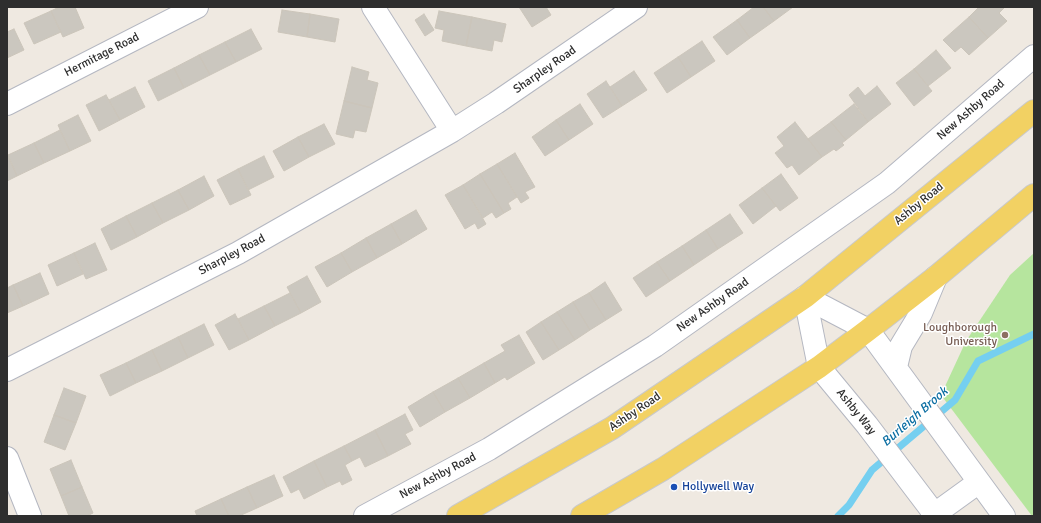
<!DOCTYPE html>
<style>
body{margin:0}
#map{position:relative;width:1041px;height:523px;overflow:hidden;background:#efe9e1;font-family:Signika,sans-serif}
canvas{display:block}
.frame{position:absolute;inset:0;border:8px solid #2e2e2e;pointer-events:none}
</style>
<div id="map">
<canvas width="1041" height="523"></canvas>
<div class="frame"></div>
</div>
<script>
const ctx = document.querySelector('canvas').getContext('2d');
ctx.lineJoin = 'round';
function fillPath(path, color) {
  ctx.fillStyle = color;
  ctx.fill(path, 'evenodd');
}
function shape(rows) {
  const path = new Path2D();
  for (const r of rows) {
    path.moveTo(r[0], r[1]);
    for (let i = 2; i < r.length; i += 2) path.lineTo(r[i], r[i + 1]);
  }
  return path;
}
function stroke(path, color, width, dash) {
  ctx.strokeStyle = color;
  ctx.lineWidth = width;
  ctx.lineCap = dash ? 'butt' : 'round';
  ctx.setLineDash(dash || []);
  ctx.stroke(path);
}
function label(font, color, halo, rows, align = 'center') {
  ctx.font = font + ' Signika,sans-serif';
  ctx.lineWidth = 3;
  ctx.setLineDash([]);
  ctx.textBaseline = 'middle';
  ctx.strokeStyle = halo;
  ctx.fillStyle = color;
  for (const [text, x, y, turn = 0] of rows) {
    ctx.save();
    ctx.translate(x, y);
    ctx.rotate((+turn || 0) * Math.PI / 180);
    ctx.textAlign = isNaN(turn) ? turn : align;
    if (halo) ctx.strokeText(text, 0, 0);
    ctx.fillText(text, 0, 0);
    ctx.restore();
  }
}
fillPath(shape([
 [1034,253,1034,516,1032,516,941,395,966,341,1010,275]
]), '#b6e59e');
stroke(shape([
 [838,516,849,505,872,470,955,400,978,361,1034,334]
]), '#75cff0', 7);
const building = shape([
 [59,7,75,7,84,28,63,37,51,11,59,7],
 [519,7,546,7,551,15,532,27,519,7],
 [754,7,763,7,774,21,750,38,737,20,754,7],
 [763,7,793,7,774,21,763,7],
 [979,7,1005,7,999,13,1007,21,988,38,969,17,979,7],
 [282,10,310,14,307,37,278,32,282,10],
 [51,11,61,32,34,44,24,23,51,11],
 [439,11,472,17,466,46,442,41,444,30,435,28,439,11],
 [310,14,339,19,335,42,307,37,310,14],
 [424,14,434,30,425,36,415,20,424,14],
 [472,17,506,24,502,42,494,40,492,51,466,46,472,17],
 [969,17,988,38,969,55,961,47,955,52,943,40,969,17],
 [737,20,750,38,727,55,713,37,737,20],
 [14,29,24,50,7,58,7,32,14,29],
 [251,29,262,49,236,62,225,42,251,29],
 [702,41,715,61,691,77,678,57,702,41],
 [225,42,236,62,210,75,199,55,225,42],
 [936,50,951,68,928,86,914,69,936,50],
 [199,55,210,75,184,88,174,68,199,55],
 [678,57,691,77,667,93,654,73,678,57],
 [352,67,369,72,367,80,378,83,372,108,344,101,352,67],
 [174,68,184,88,158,101,148,81,174,68],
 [914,69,932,91,914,106,896,83,914,69],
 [634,71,647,90,622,106,610,87,634,71],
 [606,81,622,106,603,118,587,94,606,81],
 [877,86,891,104,868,122,849,95,858,87,865,96,877,86],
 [135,87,145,107,120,120,109,100,135,87],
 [106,95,120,120,99,131,86,105,106,95],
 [344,101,372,108,366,132,355,130,353,138,336,134,344,101],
 [580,104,593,124,569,140,556,120,580,104],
 [854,104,868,122,846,140,831,122,854,104],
 [78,115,91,141,70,151,58,125,78,115],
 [556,120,569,140,545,156,532,137,556,120],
 [795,122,822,157,799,175,792,165,787,168,775,153,784,146,777,137,795,122],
 [831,122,846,140,842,143,844,145,836,151,834,149,822,157,808,139,831,122],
 [324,124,335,144,309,157,298,137,324,124],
 [60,130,70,151,44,163,34,143,60,130],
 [298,137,309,157,284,171,273,151,298,137],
 [34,143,44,163,17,176,8,155,34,143],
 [515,153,535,187,525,192,529,198,521,203,497,164,515,153],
 [7,154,17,176,7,181,7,154],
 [264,156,274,177,248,190,238,169,264,156],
 [497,164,517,197,508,203,511,209,504,213,480,174,497,164],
 [238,169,251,195,230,205,217,180,238,169],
 [480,174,504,213,496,218,492,212,483,218,463,185,480,174],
 [781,174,798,198,780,211,762,188,781,174],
 [204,176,214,196,189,210,178,190,204,176],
 [463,185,486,224,478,229,475,223,465,229,445,195,463,185],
 [762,188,776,206,753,224,739,205,762,188],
 [178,190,189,210,163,223,152,203,178,190],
 [152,203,163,223,137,237,126,216,152,203],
 [416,210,427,229,402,244,391,224,416,210],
 [730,214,743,233,718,249,706,230,730,214],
 [126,216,137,237,111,250,101,229,126,216],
 [391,224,402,244,377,258,366,238,391,224],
 [706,230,718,249,694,265,682,246,706,230],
 [366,238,377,258,352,272,341,253,366,238],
 [95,243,107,270,86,279,74,253,95,243],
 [682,246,694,265,670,281,657,262,682,246],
 [74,253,83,274,57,286,48,265,74,253],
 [341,253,352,272,327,287,315,267,341,253],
 [657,262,670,281,646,297,633,278,657,262],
 [40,273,49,294,23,306,13,285,40,273],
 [307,276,321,302,301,313,287,287,307,276],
 [605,282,622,310,606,320,589,293,605,282],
 [13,285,23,306,7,313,7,288,13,285],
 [290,293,301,313,275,326,264,306,290,293],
 [589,293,606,320,590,330,573,302,589,293],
 [573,302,590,330,575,340,557,312,573,302],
 [264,306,275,326,249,340,238,319,264,306],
 [557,312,575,340,559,350,541,322,557,312],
 [235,314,249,340,229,350,215,325,235,314],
 [541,322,559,350,543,360,526,332,541,322],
 [204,324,214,345,188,358,178,337,204,324],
 [519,335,535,363,507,380,505,377,495,383,484,363,505,351,501,345,519,335],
 [178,337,188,358,162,371,152,350,178,337],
 [152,350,162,371,136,383,126,363,152,350],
 [126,363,136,383,110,396,100,375,126,363],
 [484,363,495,383,470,398,458,378,484,363],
 [458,378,470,398,445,412,433,392,458,378],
 [64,388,86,396,76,423,54,415,64,388],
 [433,392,445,412,420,427,408,407,433,392],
 [405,414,413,430,405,434,411,444,388,456,375,430,405,414],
 [54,415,76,423,65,450,44,442,54,415],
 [375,430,388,456,365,467,360,457,352,461,344,446,375,430],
 [344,446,352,461,345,465,352,480,342,485,340,481,327,487,314,461,344,446],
 [71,460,82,487,61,496,50,469,71,460],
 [314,461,327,487,304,499,299,489,291,493,283,477,314,461],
 [274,475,283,496,257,508,247,487,274,475],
 [82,487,93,513,87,516,69,516,61,496,82,487],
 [247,487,257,508,239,516,229,516,221,499,247,487],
 [221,499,229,516,197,516,195,511,221,499]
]);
fillPath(building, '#cbc7bf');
stroke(building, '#cbc5ba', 1);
const minor = shape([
 [373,7,452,131],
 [7,104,197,7],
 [805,297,868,330,1004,516],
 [805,297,819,367,867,425,936,516],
 [896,367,901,346,921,313,936,277],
 [7,370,238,253,452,131,496,103,636,7],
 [7,458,30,516],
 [365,516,489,449,655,346,887,183,1034,56],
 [932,516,979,482]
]);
const major = shape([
 [458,516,612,428,805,297,1034,111],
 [582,516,663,469,819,367,868,330,936,277,1034,195]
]);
stroke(minor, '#b4b7c1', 24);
stroke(major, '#c9c9c9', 24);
stroke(minor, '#fff', 22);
stroke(major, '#f2d163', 22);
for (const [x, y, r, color] of [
 [1005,335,4,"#8d6e63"],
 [674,487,4,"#1a4fb4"]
]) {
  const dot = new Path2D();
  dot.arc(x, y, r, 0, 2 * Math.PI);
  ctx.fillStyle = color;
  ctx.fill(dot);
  stroke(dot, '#fff', 1.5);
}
label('12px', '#2e2e2e', '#fff', [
 ["Hermitage Road",102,55,-27],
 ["Sharpley Road",545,70,-35],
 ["New Ashby Road",971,110,-41],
 ["Ashby Road",919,204,-39],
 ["Sharpley Road",232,255,-28],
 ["New Ashby Road",713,305,-35],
 ["Ashby Road",635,412,-34],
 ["Ashby Way",856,412,51],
 ["New Ashby Road",438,476,-28]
]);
label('12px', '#785e54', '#fff', [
 ["Loughborough",997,328],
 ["University",997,342]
], 'right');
label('12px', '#164399', '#fff', [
 ["Hollywell Way",682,487]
], 'left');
label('italic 13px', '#0d6fa3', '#fff', [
 ["Burleigh Brook",915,417,-41]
]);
</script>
